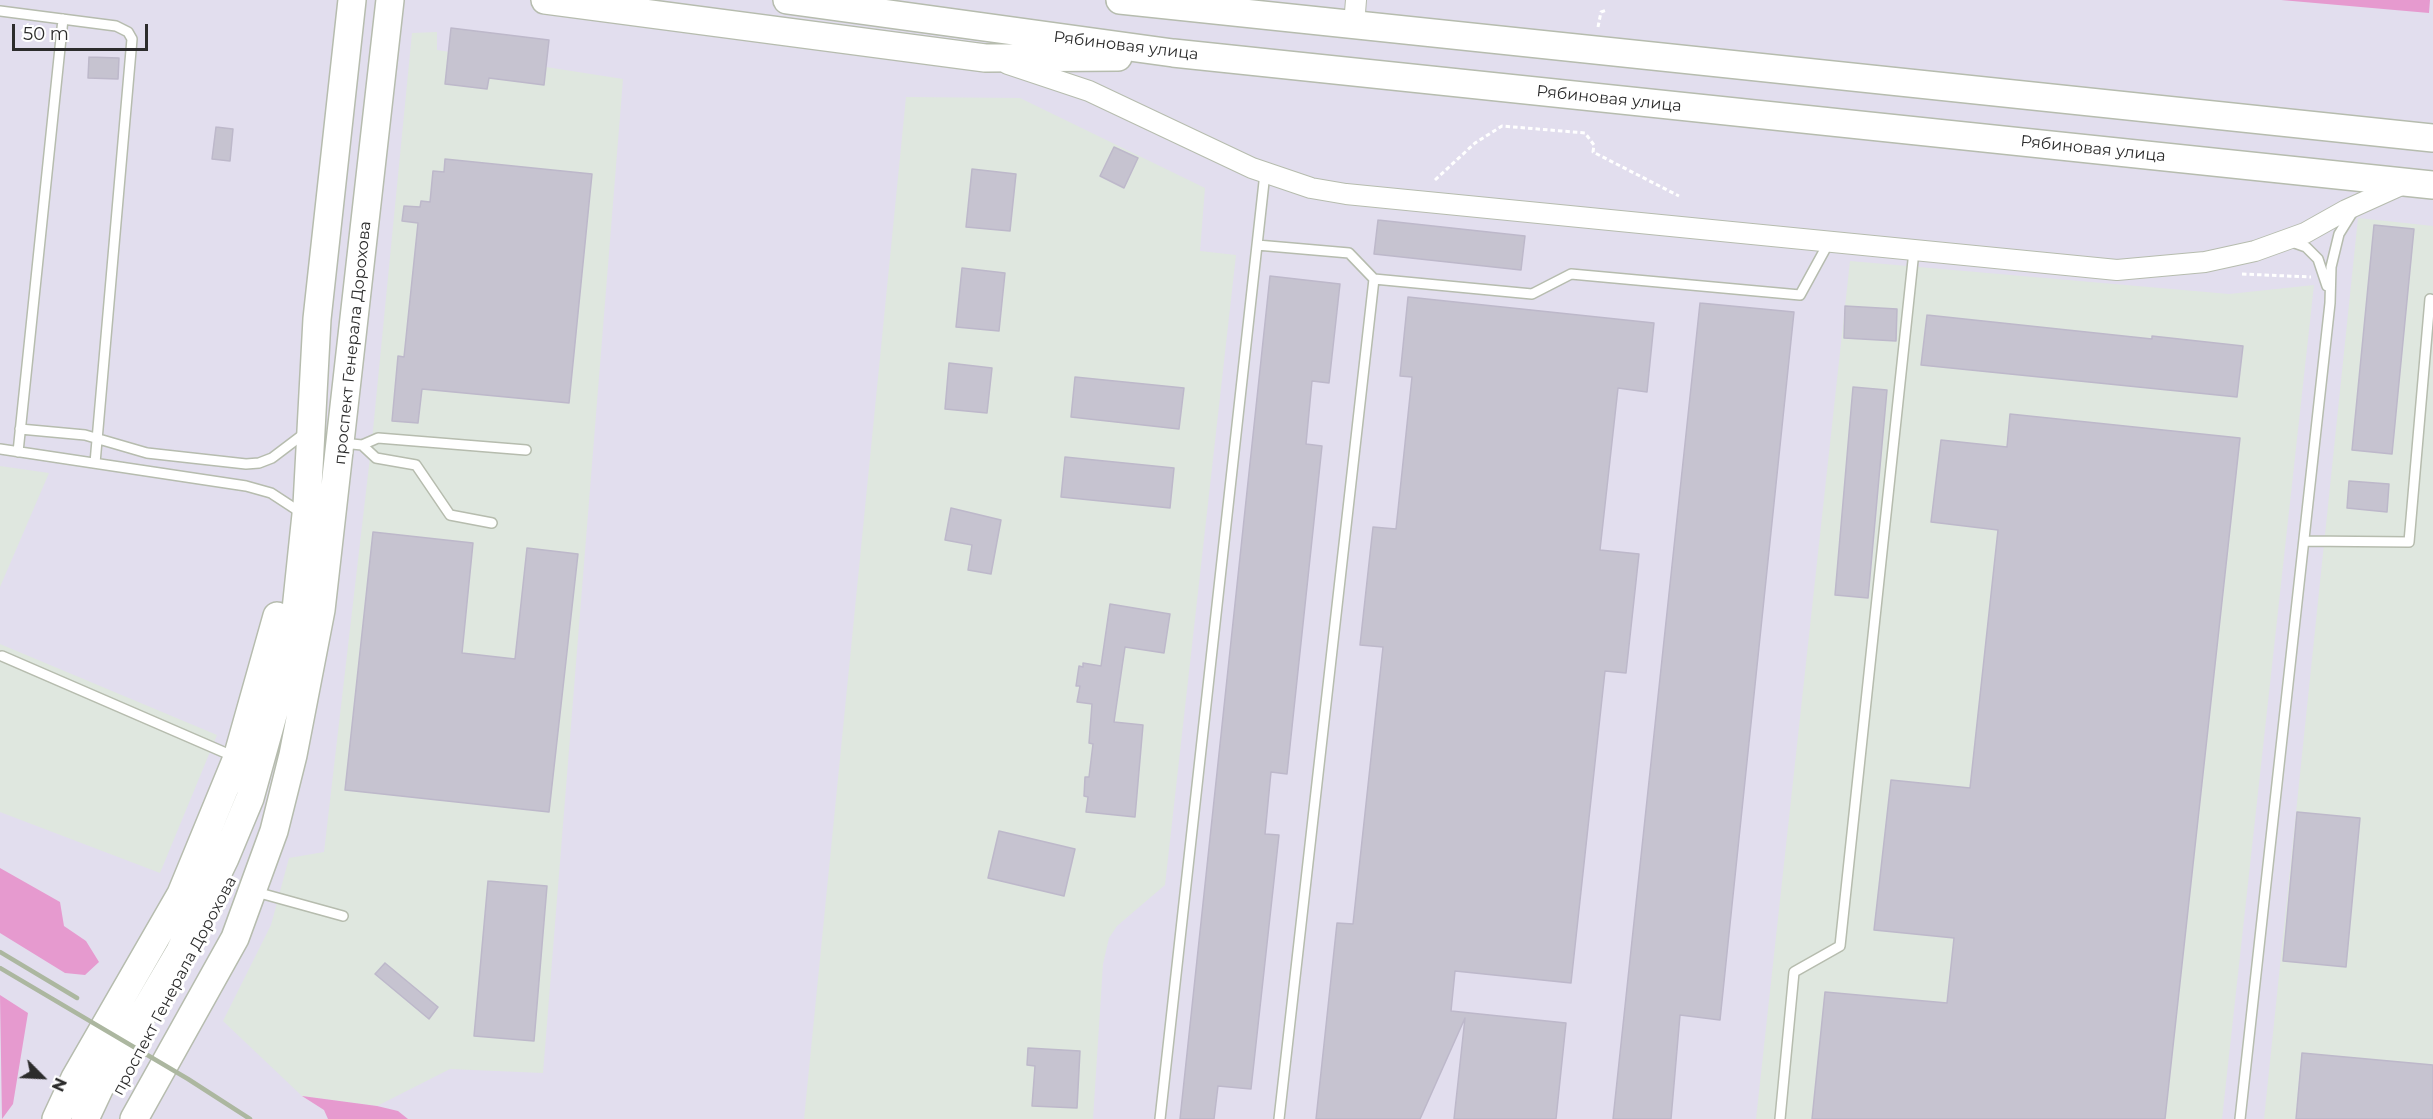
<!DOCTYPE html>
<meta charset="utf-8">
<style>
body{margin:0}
#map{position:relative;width:2433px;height:1119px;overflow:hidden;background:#e2deee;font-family:Montserrat,sans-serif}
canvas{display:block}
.north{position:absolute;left:12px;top:1047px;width:60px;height:60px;-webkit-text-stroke:4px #fff;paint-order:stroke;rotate:114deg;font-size:16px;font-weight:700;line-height:24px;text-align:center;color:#2c2c2c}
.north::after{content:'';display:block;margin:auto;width:21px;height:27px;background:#2c2c2c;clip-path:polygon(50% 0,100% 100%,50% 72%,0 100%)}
.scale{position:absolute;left:12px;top:24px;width:136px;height:27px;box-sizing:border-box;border:3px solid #2c2c2c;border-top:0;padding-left:8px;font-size:18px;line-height:21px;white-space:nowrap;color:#2c2c2c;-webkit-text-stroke:4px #fff;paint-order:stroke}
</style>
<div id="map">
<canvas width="2433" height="1119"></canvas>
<div class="north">N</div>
<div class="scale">50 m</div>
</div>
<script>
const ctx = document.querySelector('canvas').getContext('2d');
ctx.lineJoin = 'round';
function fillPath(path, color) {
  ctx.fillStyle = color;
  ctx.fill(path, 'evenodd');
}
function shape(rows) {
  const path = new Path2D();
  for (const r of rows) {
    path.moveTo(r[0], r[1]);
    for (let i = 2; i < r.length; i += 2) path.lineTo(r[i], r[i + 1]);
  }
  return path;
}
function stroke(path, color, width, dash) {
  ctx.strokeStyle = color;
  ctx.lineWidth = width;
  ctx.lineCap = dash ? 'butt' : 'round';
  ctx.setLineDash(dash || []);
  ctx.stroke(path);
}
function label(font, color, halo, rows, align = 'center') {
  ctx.font = font + ' Montserrat,sans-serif';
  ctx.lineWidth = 6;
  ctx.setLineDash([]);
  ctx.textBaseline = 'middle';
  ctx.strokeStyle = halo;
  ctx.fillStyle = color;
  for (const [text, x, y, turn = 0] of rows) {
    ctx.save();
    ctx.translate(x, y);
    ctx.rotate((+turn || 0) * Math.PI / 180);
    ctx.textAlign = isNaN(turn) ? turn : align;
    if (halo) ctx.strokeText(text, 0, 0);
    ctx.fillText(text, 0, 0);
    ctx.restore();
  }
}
fillPath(shape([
 [437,32,437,50,623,79,543,1073,450,1069,377,1106,302,1096,223,1021,271,925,289,858,324,852,372,440,412,33],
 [906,97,1020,98,1205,188,1200,251,1236,255,1165,885,1117,926,1109,938,1103,964,1093,1119,804,1119],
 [2358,218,2433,226,2433,1119,2264,1119],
 [1850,261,2229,294,2314,285,2222,1119,1756,1119],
 [0,466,49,473,0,587],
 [0,644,217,735,160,873,0,812]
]), '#dfe7df');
fillPath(shape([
 [2281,0,2430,0,2429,13],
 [0,868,60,902,64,926,86,941,99,962,85,975,65,973,0,933],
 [0,995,28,1013,13,1104,2,1119],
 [302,1096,377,1106,398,1111,408,1119,328,1119,324,1110]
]), '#e69acf');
const building = shape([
 [451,28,549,40,544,85,489,78,487,89,445,84,451,28],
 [89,57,119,58,118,79,88,78,89,57],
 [216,127,233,129,230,161,212,159,216,127],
 [1114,147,1138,158,1124,188,1100,176,1114,147],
 [445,159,592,174,569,403,422,389,418,423,392,421,398,356,404,357,418,223,402,221,404,206,420,207,421,201,430,202,433,171,444,172,445,159],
 [972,169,1016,174,1010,231,966,227,972,169],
 [1378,220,1525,236,1521,270,1374,254,1378,220],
 [2374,225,2414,229,2392,454,2352,450,2374,225],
 [962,268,1005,273,999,331,956,327,962,268],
 [1270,276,1340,284,1329,383,1312,381,1306,444,1322,446,1287,774,1271,772,1265,834,1279,835,1251,1089,1218,1086,1214,1119,1180,1119,1270,276],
 [1408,297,1654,323,1647,392,1618,388,1600,550,1639,554,1626,673,1605,671,1571,983,1455,971,1451,1011,1566,1023,1556,1119,1454,1119,1465,1018,1420,1119,1316,1119,1337,923,1353,924,1383,647,1360,645,1373,527,1396,529,1412,377,1400,376,1408,297],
 [1700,303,1794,312,1720,1020,1680,1015,1671,1119,1613,1119,1700,303],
 [1845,306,1897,309,1896,341,1844,338,1845,306],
 [1927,315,2152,339,2152,336,2243,346,2237,397,1921,365,1927,315],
 [949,363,992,368,987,413,945,409,949,363],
 [1075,377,1184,388,1179,429,1071,417,1075,377],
 [1853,387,1887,390,1868,598,1835,595,1853,387],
 [2010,414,2240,438,2165,1119,1812,1119,1825,992,1947,1003,1954,938,1874,930,1891,780,1970,788,1998,530,1931,522,1941,440,2007,447,2010,414],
 [1065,457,1174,468,1170,508,1061,497,1065,457],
 [2349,481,2389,484,2387,512,2347,508,2349,481],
 [951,508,1001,520,991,574,968,570,972,545,945,540,951,508],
 [373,532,473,543,462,653,515,659,527,548,578,554,549,812,345,790,373,532],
 [1110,604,1170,614,1164,653,1125,647,1114,722,1143,725,1135,817,1086,812,1088,797,1084,796,1085,777,1089,777,1093,744,1089,743,1092,704,1077,702,1080,686,1076,686,1079,666,1083,667,1083,663,1101,666,1110,604],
 [2297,812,2360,818,2346,967,2283,961,2297,812],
 [999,831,1075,849,1064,896,988,878,999,831],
 [488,881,547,886,534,1041,474,1036,488,881],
 [385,963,438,1007,429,1019,375,974,385,963],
 [1028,1048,1080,1051,1077,1108,1032,1106,1035,1066,1027,1065,1028,1048],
 [2302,1053,2433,1065,2433,1119,2296,1119,2302,1053]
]);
fillPath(building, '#c6c3d0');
stroke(building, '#bdb8ca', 1.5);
const lane = shape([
 [0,11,116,26,128,32,132,39,95,463],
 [2292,242,2306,247,2318,259,2327,286],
 [1257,245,1349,253,1374,279,1532,294,1571,274,1800,295,1829,242],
 [20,429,85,435,147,453,246,464,259,463,272,458,305,433],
 [342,443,362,445,376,458,416,465,450,515,492,523],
 [362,445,378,438,526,450],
 [0,449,246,486,271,493,297,510],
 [18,452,63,19],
 [2304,541,2409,542,2430,299,2433,300],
 [2,656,235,757],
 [256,892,343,916],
 [1160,1119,1265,173],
 [1279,1119,1374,279],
 [1780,1119,1794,972,1840,946,1914,251],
 [2240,1119,2330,303,2331,267,2339,234,2352,213]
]);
const street = shape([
 [1354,25,1356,0],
 [1008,64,1089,91,1252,168,1311,188,1346,194,2117,270,2205,262,2255,251,2305,233,2346,210,2408,182]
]);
const secondary = shape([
 [545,0,985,58,1118,57],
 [787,0,1173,53,2433,185],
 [1120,0,2433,138],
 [56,1119,75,1078,181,894,237,758,277,616],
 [85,1119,100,1087,180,951,225,858,250,798,283,679,296,610,307,505,317,319,352,0],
 [134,1119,235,938,274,831,293,755,321,610,390,0]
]);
stroke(lane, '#b6bcae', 12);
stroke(street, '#b6bcae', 22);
stroke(secondary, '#b6bcae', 30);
stroke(shape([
 [1598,27,1601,12,1607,10],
 [1435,180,1475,143,1502,126,1585,133,1594,145,1593,152,1679,196],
 [2242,274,2311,277]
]), '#fff', 3, [4.5, 3]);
stroke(lane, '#fff', 9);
stroke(street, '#fff', 20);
stroke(secondary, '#fff', 27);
stroke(shape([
 [0,952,77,998],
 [0,968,188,1079,250,1119]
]), '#acb7a0', 4.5);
label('16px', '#2c2c2c', '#fff', [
 ["Рябиновая улица",1126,46,7],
 ["Рябиновая улица",1609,99,6],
 ["Рябиновая улица",2093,149,6],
 ["проспект Генерала Дорохова",353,343,-84],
 ["проспект Генерала Дорохова",175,986,-62]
]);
</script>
